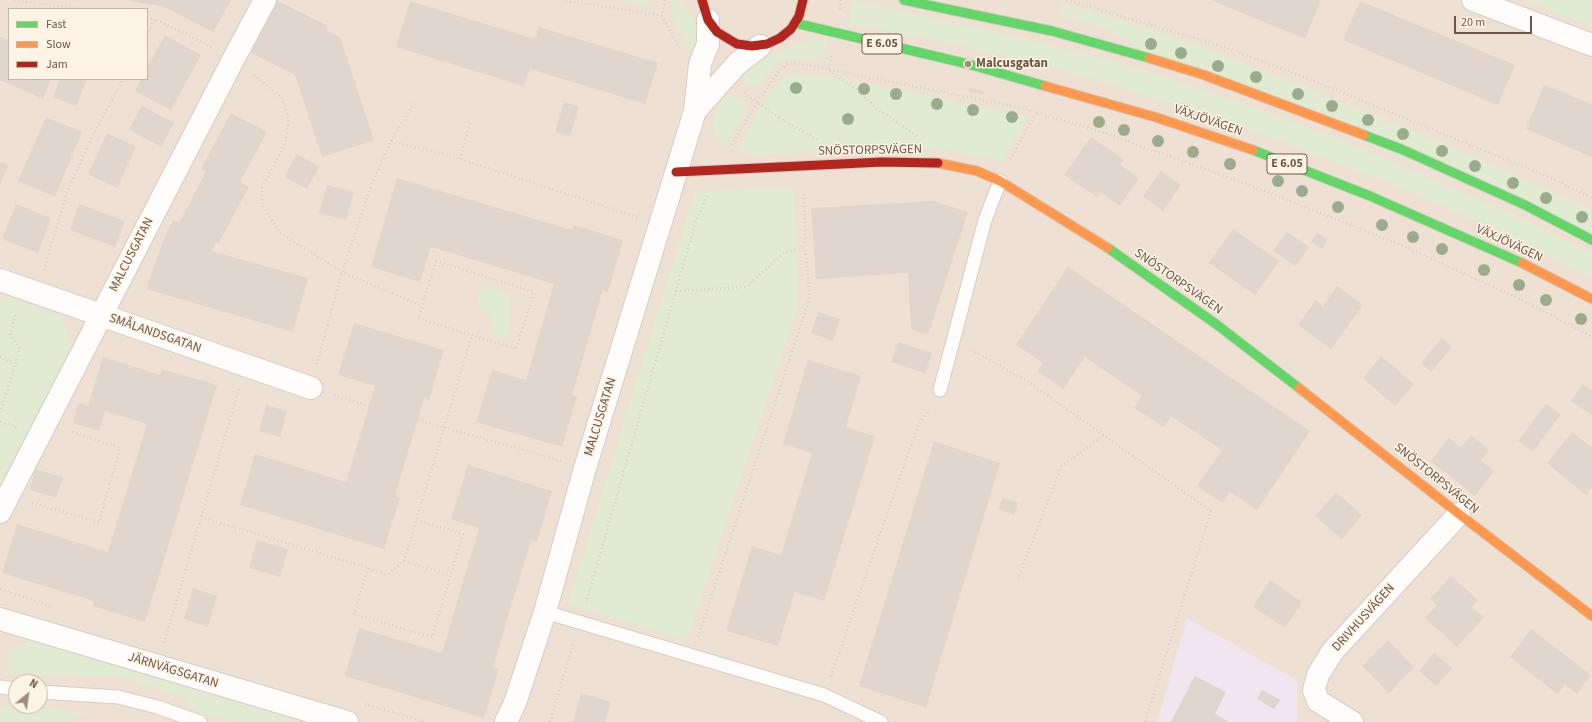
<!DOCTYPE html>
<meta charset="utf-8">
<style>
body{margin:0}
#map{position:relative;width:1592px;height:722px;overflow:hidden;background:#f5efe6;font-family:"Source Sans 3",sans-serif}
canvas{display:block}
.legend{position:absolute;left:8px;top:8px;width:140px;height:72px;box-sizing:border-box;background:#fef4e5;border:1px solid #c5b5a6;margin:0;padding:5px 7px;list-style:none;font-size:12px;color:#705648}
.legend li{display:flex;align-items:center;gap:8px;height:20px}
.legend b{width:20px;border:1px solid #c5b5a6}
.north{position:absolute;left:8px;top:674px;width:40px;height:40px;box-sizing:border-box;background:#fef4e5;border:1px solid #c5b5a6;border-radius:50%;rotate:29deg;font-size:11px;font-weight:700;line-height:16px;text-align:center;color:#705648}
.north::after{content:'';display:block;margin:auto;width:14px;height:18px;background:#9f8c7f;clip-path:polygon(50% 0,100% 100%,50% 72%,0 100%)}
.scale{position:absolute;left:1454px;top:16px;width:78px;height:18px;box-sizing:border-box;border:2px solid #705648;border-top:0;padding-left:5px;font-size:12px;line-height:14px;white-space:nowrap;color:#705648;-webkit-text-stroke:3px #fef4e5;paint-order:stroke}
</style>
<div id="map">
<canvas width="1592" height="722"></canvas>
<ul class="legend">
<li><b style="height:5px;background:#63d668"></b>Fast</li>
<li><b style="height:5px;background:#ff974d"></b>Slow</li>
<li><b style="height:5px;background:#b3261e"></b>Jam</li>
</ul>
<div class="north">N</div>
<div class="scale">20 m</div>
</div>
<script>
const ctx = document.querySelector('canvas').getContext('2d');
ctx.lineJoin = 'round';
function fillPath(path, color) {
  ctx.fillStyle = color;
  ctx.fill(path, 'evenodd');
}
function shape(rows) {
  const path = new Path2D();
  for (const r of rows) {
    path.moveTo(r[0], r[1]);
    for (let i = 2; i < r.length; i += 2) path.lineTo(r[i], r[i + 1]);
  }
  return path;
}
function stroke(path, color, width, dash) {
  ctx.strokeStyle = color;
  ctx.lineWidth = width;
  ctx.lineCap = dash ? 'butt' : 'round';
  ctx.setLineDash(dash || []);
  ctx.stroke(path);
}
function label(font, color, halo, rows, align = 'center') {
  ctx.font = font + ' "Source Sans 3",sans-serif';
  ctx.lineWidth = 3;
  ctx.setLineDash([]);
  ctx.textBaseline = 'middle';
  ctx.strokeStyle = halo;
  ctx.fillStyle = color;
  for (const [text, x, y, turn = 0] of rows) {
    ctx.save();
    ctx.translate(x, y);
    ctx.rotate((+turn || 0) * Math.PI / 180);
    ctx.textAlign = isNaN(turn) ? turn : align;
    if (halo) ctx.strokeText(text, 0, 0);
    ctx.fillText(text, 0, 0);
    ctx.restore();
  }
}
fillPath(shape([
 [0,0,1592,0,1592,722,0,722],
 [9,9,147,9,147,79,9,79],
 [16,682,40,682,40,706,16,706]
]), '#eee1d3');
fillPath(shape([
 [1187,618,1298,681,1297,722,1157,722]
]), '#f1e5ef');
fillPath(shape([
 [618,0,650,0,648,5],
 [671,0,675,0,685,6,693,18,696,30,693,53,687,49,677,27,671,8],
 [853,0,1052,45,1164,76,1256,108,1346,142,1437,181,1516,216,1592,254,1592,277,1486,225,1394,185,1246,128,1124,88,1039,64,937,40,849,24],
 [1524,0,1592,0,1592,27],
 [1062,2,1178,38,1302,86,1453,148,1592,210,1592,235,1157,58,1100,26,1059,15],
 [828,39,823,54,815,60,788,59,775,65,762,82,754,88,736,77,753,63,778,54,801,42],
 [791,74,820,75,1029,116,1002,162,955,151,894,147,757,155,744,153,738,149,756,113,779,81],
 [727,92,747,104,745,114,724,148,713,133,713,116],
 [793,188,799,303,687,640,568,604,695,192],
 [497,288,511,296,509,308,511,322,506,335,500,338,491,332,492,317,479,305,478,297,485,289],
 [0,295,62,317,72,351,0,492],
 [31,641,155,678,299,722,232,722,189,708,185,698,116,676,10,674,6,667,10,651],
 [3,705,87,713,67,722,0,722,0,712]
]), '#e1ebd1');
fillPath(shape([
 [125,0,231,0,213,32,165,7],
 [276,0,328,26,326,30,340,37,374,140,322,157,295,75,249,52],
 [1211,0,1321,0,1305,39],
 [410,1,535,39,539,27,658,63,645,104,530,69,524,86,396,47],
 [1360,1,1515,65,1498,105,1343,40],
 [165,35,201,55,171,110,135,91,141,79,147,79,147,68],
 [0,37,9,40,9,79,51,79,43,99,0,80],
 [60,79,87,79,76,106,53,97],
 [1544,85,1592,104,1592,157,1526,129],
 [970,88,984,91,983,95,969,92],
 [564,102,579,107,570,136,555,132],
 [142,106,174,123,161,147,129,129],
 [231,113,267,132,240,182,249,187,218,244,216,242,211,251,308,278,293,332,146,289,164,238,173,220,179,223,206,172,201,169],
 [46,117,82,132,55,197,18,181],
 [107,133,136,147,117,188,88,174],
 [1091,137,1124,159,1120,165,1139,178,1120,206,1100,192,1097,197,1064,175],
 [297,154,319,167,307,189,284,177],
 [0,162,8,165,0,185],
 [1161,171,1181,185,1163,211,1143,196],
 [397,178,572,230,574,225,623,240,608,292,603,290,572,395,577,397,562,447,476,422,492,370,526,380,554,284,431,247,420,282,371,267],
 [327,185,354,192,346,220,319,213],
 [933,201,968,212,928,335,911,329,908,273,816,279,811,208],
 [16,204,51,218,38,253,2,239],
 [79,204,125,221,115,247,70,230],
 [1233,229,1279,261,1255,295,1209,263],
 [1287,232,1309,247,1296,266,1273,251],
 [1317,233,1327,239,1322,249,1311,242],
 [1068,267,1310,431,1257,510,1230,492,1223,503,1197,486,1222,450,1171,416,1164,427,1134,408,1142,396,1085,357,1063,389,1037,371,1043,363,1016,345],
 [1337,286,1363,305,1331,349,1298,325,1316,300,1323,306],
 [818,312,840,319,833,341,811,333],
 [354,323,444,350,429,400,424,398,395,496,400,498,384,549,240,505,255,454,346,482,375,386,338,375],
 [1442,338,1452,347,1431,372,1421,363],
 [898,342,932,353,925,373,891,362],
 [1381,356,1414,384,1395,406,1363,378],
 [103,357,160,375,161,369,217,385,145,622,93,606,94,601,2,573,17,524,108,552,147,424,105,411,99,431,73,423,78,403,88,406],
 [808,360,861,376,846,427,875,436,824,601,795,592,778,646,726,631,752,546,781,555,812,453,783,444],
 [1583,384,1592,391,1592,415,1571,401],
 [1546,404,1561,414,1533,452,1518,441],
 [266,405,287,411,280,437,259,431],
 [1572,432,1592,448,1592,487,1586,495,1547,463],
 [1471,435,1489,450,1481,460,1494,471,1475,496,1431,461,1449,438,1461,448],
 [934,441,1000,463,926,708,859,686],
 [468,465,552,491,537,542,531,540,493,667,499,669,484,718,345,676,359,628,442,653,479,528,451,519],
 [35,469,63,477,56,498,30,490],
 [1336,492,1362,515,1342,539,1315,516],
 [1003,498,1018,503,1014,515,999,509],
 [257,540,288,549,280,577,249,568],
 [1451,576,1478,600,1471,607,1484,617,1457,647,1425,618,1437,605,1430,599],
 [1270,580,1302,602,1285,628,1253,607],
 [193,588,217,596,208,627,184,619],
 [1531,629,1591,675,1577,694,1565,684,1557,694,1510,657],
 [1388,640,1414,667,1389,693,1362,666],
 [1434,653,1452,668,1436,686,1419,671],
 [1195,676,1226,692,1215,714,1229,722,1171,722],
 [1262,690,1280,700,1274,709,1257,699],
 [581,693,611,702,605,722,573,722]
]), '#e1d6ce');
const lane = shape([
 [940,390,985,220,1000,181],
 [545,612,824,695,881,722],
 [0,687,16,689],
 [40,692,118,697,157,707,200,722]
]);
const street = shape([
 [1473,0,1592,45],
 [695,111,737,64,760,46],
 [0,280,311,388],
 [0,512,234,58,265,0],
 [0,619,347,722],
 [506,722,515,703,545,612,585,468,695,111,700,64,708,44,708,20],
 [1352,722,1318,701,1314,690,1318,675,1332,652,1459,514]
]);
const fast = shape([
 [904,0,1052,31,1149,58],
 [795,23,968,64,1045,86],
 [1364,135,1401,149,1525,205,1592,240],
 [1253,150,1370,196,1522,263],
 [1108,248,1216,324,1299,388]
]);
const slow = shape([
 [1149,58,1204,75,1364,135],
 [1045,86,1155,117,1253,150],
 [938,163,977,171,1000,181,1108,248],
 [1522,263,1592,299],
 [1299,388,1459,514,1592,616]
]);
const jam = shape([
 [702,0,708,20,717,32,737,44,752,46,767,44,780,38,791,29,799,16,803,0],
 [676,172,882,162,938,163]
]);
stroke(lane, '#d6ccc4', 15);
stroke(street, '#d6ccc4', 24);
stroke(fast, '#d5cbc3', 11);
stroke(slow, '#d5cbc3', 11);
stroke(jam, '#d5cbc3', 11);
stroke(shape([
 [14,0,80,9],
 [562,0,662,16],
 [665,0,662,16,680,49],
 [1067,0,1224,47,1314,81,1551,178,1592,198],
 [840,9,841,0],
 [147,18,155,19],
 [147,35,155,19,213,48],
 [831,56,828,70,856,89,875,107,918,137],
 [254,75,282,98,289,120,285,144,262,188,262,205,280,233,342,272,422,306],
 [744,93,757,102,780,70,789,63,808,65,1022,108,1108,134,1252,186,1406,247,1528,303,1592,337],
 [391,141,414,103],
 [732,145,757,102,784,121,818,140],
 [460,159,471,121],
 [1010,159,1036,113],
 [436,261,534,292,516,349,418,318,436,261],
 [44,270,67,192,92,137,123,79],
 [676,291,746,287,785,252,805,247],
 [972,350,1027,381,1211,511,1145,722],
 [0,357,15,363],
 [317,364,342,272,372,183,391,141,460,159,637,217],
 [334,395,369,406],
 [0,413,20,349,10,334,16,312],
 [418,420,562,461],
 [0,422,17,427],
 [32,503,99,522,120,448,70,431],
 [201,517,388,574,404,561,472,335],
 [404,561,450,575],
 [368,568,354,614,432,637,463,534,417,520],
 [1018,579,1061,467,1104,435],
 [0,589,53,607],
 [586,603,696,221,707,196],
 [698,637,810,297,805,247,804,191],
 [164,643,239,389],
 [831,676,918,425,930,407],
 [365,704,425,722],
 [550,722,574,642]
]), '#d6cec8', 2.5, [1, 3]);
stroke(lane, '#fefdfb', 13);
stroke(street, '#fefdfb', 22);
stroke(fast, '#63d668', 9);
stroke(slow, '#ff974d', 9);
stroke(jam, '#b3261e', 9);
ctx.fillStyle = '#9bac8c';
for (const [x, y] of [
 [1151,44],
 [1181,53],
 [1218,66],
 [1256,77],
 [796,88],
 [864,89],
 [896,94],
 [1298,94],
 [937,104],
 [1332,106],
 [973,110],
 [1012,117],
 [848,119],
 [1368,120],
 [1099,122],
 [1124,130],
 [1403,134],
 [1158,141],
 [1442,151],
 [1193,152],
 [1230,164],
 [1475,166],
 [1278,181],
 [1513,183],
 [1302,191],
 [1546,198],
 [1338,207],
 [1582,217],
 [1382,225],
 [1413,237],
 [1442,249],
 [1484,270],
 [1519,285],
 [1546,300],
 [1581,319]
]) {
  ctx.beginPath();
  ctx.arc(x, y, 6, 0, 2 * Math.PI);
  ctx.fill();
}
for (const [x, y, r, color] of [
 [968,64,4,"#9f8c7f"]
]) {
  const dot = new Path2D();
  dot.arc(x, y, r, 0, 2 * Math.PI);
  ctx.fillStyle = color;
  ctx.fill(dot);
  stroke(dot, '#fef4e5', 1.5);
}
for (const [x, y, w] of [
 [882,44,40],
 [1287,164,40]
]) {
  const box = new Path2D();
  box.roundRect(x - w / 2, y - 10, w, 20, 3);
  ctx.fillStyle = '#fef4e5';
  ctx.fill(box);
  stroke(box, '#705648', 1);
}
label('bold 12px', '#705648', null, [
 ["E 6.05",882,44],
 ["E 6.05",1287,164]
]);
label('bold 13px', '#705648', '#fef4e5', [
 ["Malcusgatan",976,64]
], 'left');
label('13px', '#705648', '#fef4e5', [
 ["VÄXJÖVÄGEN",1208,121,19],
 ["SNÖSTORPSVÄGEN",870,151,-1],
 ["VÄXJÖVÄGEN",1509,244,25],
 ["MALCUSGATAN",132,255,-63],
 ["SNÖSTORPSVÄGEN",1178,282,35],
 ["SMÅLANDSGATAN",155,334,19],
 ["MALCUSGATAN",601,417,-73],
 ["SNÖSTORPSVÄGEN",1436,479,39],
 ["DRIVHUSVÄGEN",1364,618,-48],
 ["JÄRNVÄGSGATAN",173,671,17]
]);
</script>
